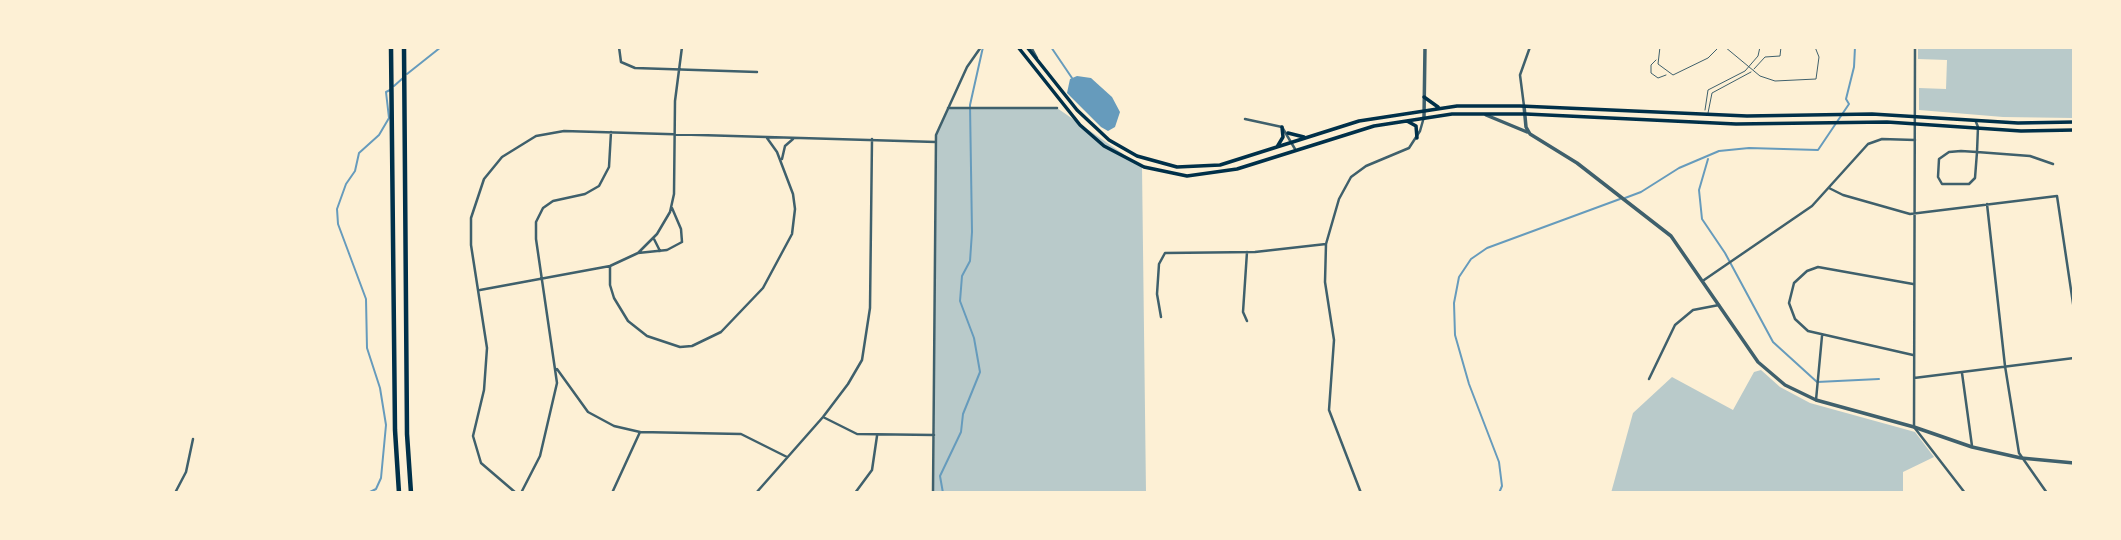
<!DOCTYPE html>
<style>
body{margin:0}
#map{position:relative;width:2121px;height:540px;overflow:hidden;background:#fdf0d5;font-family:Roboto,sans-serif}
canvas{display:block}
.frame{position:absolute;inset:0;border:49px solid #fdf0d5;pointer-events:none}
</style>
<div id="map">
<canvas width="2121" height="540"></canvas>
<div class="frame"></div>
</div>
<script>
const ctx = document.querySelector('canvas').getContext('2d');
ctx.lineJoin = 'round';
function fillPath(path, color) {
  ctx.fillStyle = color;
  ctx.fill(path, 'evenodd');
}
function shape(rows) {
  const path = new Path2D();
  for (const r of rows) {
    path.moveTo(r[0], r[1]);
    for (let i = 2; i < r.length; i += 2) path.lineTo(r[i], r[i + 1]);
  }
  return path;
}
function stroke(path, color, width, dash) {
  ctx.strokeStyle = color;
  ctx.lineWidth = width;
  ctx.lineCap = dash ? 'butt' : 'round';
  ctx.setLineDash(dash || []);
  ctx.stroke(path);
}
fillPath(shape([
 [1918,47,2074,47,2074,118,2003,117,1919,110,1919,88,1946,89,1947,60,1918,59],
 [948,108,1057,108,1142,167,1146,493,934,493,936,142,938,128],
 [1761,370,1780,387,1810,403,1915,432,1934,457,1903,472,1903,493,1611,493,1633,413,1672,377,1733,410,1754,372]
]), '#b9caca');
fillPath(shape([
 [1077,76,1091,78,1112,97,1120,112,1115,127,1108,131,1101,127,1067,93,1070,79]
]), '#669bbc');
stroke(shape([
 [1051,47,1072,78],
 [407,74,441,47],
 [394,86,403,78],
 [1708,159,1699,190,1702,219,1725,253,1773,342,1817,382,1879,379],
 [1625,198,1641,192,1679,168,1719,151,1749,148,1818,150,1849,104,1846,99,1854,67,1855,47],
 [368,493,376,489,381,478,386,425,380,388,367,348,366,299,338,224,337,209,346,184,355,171,359,153,379,135,389,118,386,92,390,90],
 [943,493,940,476,961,432,963,414,980,372,974,338,960,301,962,276,970,261,972,232,970,105,983,47],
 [1499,493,1502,486,1499,462,1469,384,1455,335,1454,303,1459,277,1471,259,1487,248,1620,199]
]), '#669bbc', 2);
stroke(shape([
 [1660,47,1658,64,1673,75,1708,58,1719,47],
 [1725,47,1760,76,1775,81,1816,79,1819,57,1815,47],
 [1656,60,1651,65,1651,73,1658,78,1666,75],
 [1754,69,1765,57,1780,56,1781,47],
 [1705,110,1708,90,1745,71,1758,56,1760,47],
 [1708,113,1712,93,1751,72]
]), '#3f606c', 1);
stroke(shape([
 [619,47,621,62,635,68,757,72],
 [1031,47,1037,58],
 [1915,47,1914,427,1965,493],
 [1524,106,1520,75,1530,47],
 [948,108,1057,108],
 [1245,119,1282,127,1295,149],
 [1976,122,1978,127,1977,152,1975,178,1969,184,1942,184,1938,177,1939,159,1949,152,1961,151,1977,152,2030,156,2053,164],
 [782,159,785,146,793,139],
 [1829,188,1843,195,1910,214,2057,196,2074,310],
 [1987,204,2005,366,2019,453,2047,493],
 [654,239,660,251],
 [638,253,667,250,682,242,681,229,672,208],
 [610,266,610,285,614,298,628,321,647,336,680,347,692,346,721,332,763,288,792,234,795,209,793,194,777,152,767,138],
 [1704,280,1812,206,1868,144,1882,139,1915,140],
 [1913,284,1818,267,1807,271,1794,283,1789,303,1795,319,1808,331,1913,355],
 [480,290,610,266,638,253,657,234,670,212,674,194,675,101,682,47],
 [1161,317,1157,294,1159,264,1165,253,1255,252,1326,244],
 [1247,321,1243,312,1247,252],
 [557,369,588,412,614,426,640,432,741,434,787,457],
 [1962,373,1972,446],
 [1914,378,2074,358],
 [1649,379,1675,325,1693,310,1719,305],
 [1816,400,1822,336],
 [823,417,857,434,934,435],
 [175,493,186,472,193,439],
 [516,493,481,463,473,436,484,390,487,348,471,245,471,218,484,179,502,157,536,136,564,131,936,142],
 [521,493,540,456,557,383,536,239,536,222,543,208,553,201,585,194,599,186,609,167,611,132],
 [612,493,640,432],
 [756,493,823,417,848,384,862,360,870,308,872,139],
 [855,493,872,470,877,436],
 [933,493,936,135,967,67,981,47],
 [1361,493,1329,410,1334,340,1325,282,1326,244,1339,199,1351,177,1366,166,1409,148,1420,131,1424,117]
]), '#3f606c', 2.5);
stroke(shape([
 [1524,106,1526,127,1530,134,1577,163,1671,236,1758,362,1785,385,1816,400,1914,427,1972,447,2021,458,2074,463],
 [1486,115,1527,132],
 [1424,117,1425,47]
]), '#3f606c', 3.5);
stroke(shape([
 [1018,47,1080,125,1104,146,1144,167,1187,176,1237,169,1374,126,1452,114,1526,114,1736,124,1887,122,2021,131,2074,130],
 [1027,47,1077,110,1109,140,1137,156,1177,167,1220,165,1359,121,1457,106,1520,106,1747,116,1872,114,2018,123,2074,122],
 [1424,97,1438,107],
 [1407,121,1416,126,1417,138],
 [1288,133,1304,137],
 [1277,147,1283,137,1282,127]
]), '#003049', 3.5);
stroke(shape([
 [391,47,395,430,399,493],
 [404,47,407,434,411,493]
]), '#003049', 4.5);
</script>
